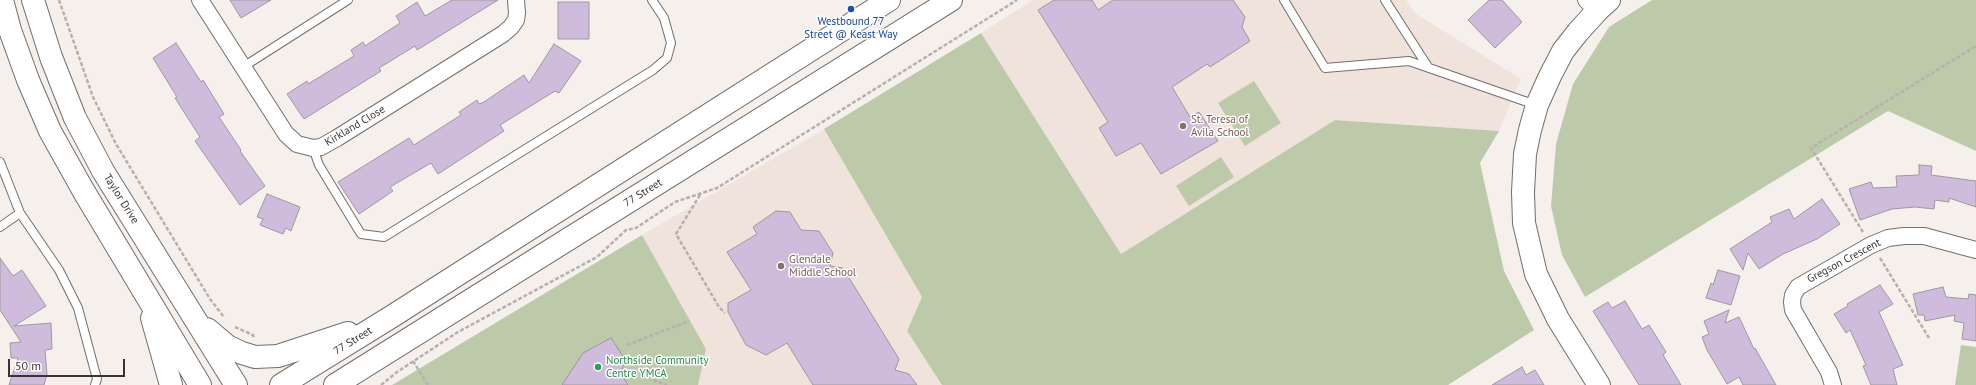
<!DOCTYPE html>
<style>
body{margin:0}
#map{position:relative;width:1976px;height:385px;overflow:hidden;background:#f6f0ec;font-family:"PT Sans",sans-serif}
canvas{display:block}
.scale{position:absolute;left:8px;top:359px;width:117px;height:18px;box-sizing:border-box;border:2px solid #373533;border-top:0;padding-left:5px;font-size:12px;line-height:14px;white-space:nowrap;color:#373533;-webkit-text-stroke:3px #fefefe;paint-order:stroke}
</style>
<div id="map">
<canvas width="1976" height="385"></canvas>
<div class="scale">50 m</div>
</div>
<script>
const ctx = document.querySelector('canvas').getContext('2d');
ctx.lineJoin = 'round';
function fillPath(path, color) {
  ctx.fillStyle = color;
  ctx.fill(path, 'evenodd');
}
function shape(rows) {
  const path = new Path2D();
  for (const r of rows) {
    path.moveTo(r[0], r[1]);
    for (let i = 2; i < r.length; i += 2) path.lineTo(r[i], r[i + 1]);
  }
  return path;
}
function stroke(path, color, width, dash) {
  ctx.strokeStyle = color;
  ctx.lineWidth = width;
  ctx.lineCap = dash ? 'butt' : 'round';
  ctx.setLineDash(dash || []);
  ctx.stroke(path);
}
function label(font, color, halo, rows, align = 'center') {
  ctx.font = font + ' "PT Sans",sans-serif';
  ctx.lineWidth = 3;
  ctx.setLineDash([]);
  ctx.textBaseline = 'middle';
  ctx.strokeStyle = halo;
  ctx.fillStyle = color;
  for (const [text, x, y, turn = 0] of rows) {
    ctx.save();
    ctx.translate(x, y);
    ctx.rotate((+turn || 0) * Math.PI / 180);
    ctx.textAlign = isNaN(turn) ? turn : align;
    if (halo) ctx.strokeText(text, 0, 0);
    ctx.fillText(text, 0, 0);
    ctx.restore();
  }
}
fillPath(shape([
 [1033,0,1406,0,1416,14,1521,79,1499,131,1335,120,1121,254,981,33],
 [824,129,922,297,907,331,942,385,698,385,706,349,642,235]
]), '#f0e3db');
fillPath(shape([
 [1652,0,1976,0,1976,151,1888,111,1585,297,1562,255,1551,206,1556,144,1573,84,1609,27],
 [981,33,1121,254,1335,120,1499,131,1480,163,1504,271,1534,330,1448,385,942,385,907,331,922,297,824,129],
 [1254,81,1281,123,1245,146,1218,103],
 [1221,157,1234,177,1189,206,1176,186],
 [642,235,706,349,698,385,392,385],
 [1961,345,1976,347,1976,385,1955,385]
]), '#bdcaaa');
const building = shape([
 [230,0,271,0,241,18,230,0],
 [452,0,498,0,417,50,415,46,379,68,381,71,304,119,287,94,307,81,308,84,354,56,351,50,363,42,365,46,400,23,396,16,417,2,425,16,452,0],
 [1054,0,1092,0,1098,10,1113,0,1233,0,1245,17,1242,27,1250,41,1210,67,1207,64,1172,87,1190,117,1199,112,1218,141,1161,174,1141,143,1116,156,1099,128,1108,122,1038,10,1054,0],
 [1489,0,1502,0,1522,22,1495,48,1468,20,1489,0],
 [558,2,589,2,589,39,558,39,558,2],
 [176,43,201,82,203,80,224,114,219,117,241,150,240,151,265,186,240,205,195,141,200,137,175,98,177,97,153,58,176,43],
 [554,44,581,61,559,93,555,91,500,125,504,131,438,174,431,163,390,187,393,191,359,214,338,182,409,138,414,145,461,115,459,112,477,100,479,104,484,102,524,75,529,83,554,44],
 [1919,165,1932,166,1931,175,1976,181,1976,207,1949,198,1949,202,1935,200,1934,209,1915,207,1892,209,1860,220,1849,189,1871,182,1873,188,1897,187,1896,176,1919,175,1919,165],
 [267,194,300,207,291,231,286,228,283,234,260,225,263,219,257,217,267,194],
 [1822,199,1840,224,1817,239,1783,254,1759,269,1748,253,1743,270,1730,249,1772,222,1770,217,1789,209,1794,219,1822,199],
 [776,211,790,212,801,230,819,231,833,253,830,266,843,268,899,359,895,370,909,374,917,385,813,385,787,343,766,355,746,345,728,312,728,303,751,290,727,252,757,234,753,227,776,211],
 [0,258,13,276,22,270,46,306,14,326,51,323,52,349,45,350,47,374,44,385,9,385,18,358,11,358,10,343,21,342,0,310,0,258],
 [1718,270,1740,276,1731,305,1706,298,1711,283,1713,285,1718,270],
 [1880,285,1893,304,1879,312,1903,365,1893,369,1897,385,1871,385,1863,366,1866,365,1850,330,1846,333,1834,314,1848,306,1847,304,1880,285],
 [1943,287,1946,297,1968,299,1969,294,1976,295,1976,341,1962,339,1964,323,1954,321,1955,315,1925,321,1924,315,1918,315,1913,294,1943,287],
 [1625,301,1642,329,1649,325,1666,352,1663,355,1681,385,1639,385,1593,311,1608,302,1612,308,1625,301],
 [1729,310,1725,323,1739,317,1754,349,1755,348,1776,385,1743,385,1739,377,1727,384,1707,350,1702,337,1709,334,1704,321,1729,310],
 [611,338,626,361,620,372,628,385,562,385,583,353,611,338],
 [1522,367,1526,375,1535,370,1544,385,1492,385,1522,367]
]);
fillPath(building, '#cfbcdc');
stroke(building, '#9c999e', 1);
const lane = shape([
 [1284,0,1325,68,1409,61,1536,105],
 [1385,0,1428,67],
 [243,67,348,0],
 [313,148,319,165,361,234,384,237,653,70,667,58,671,43,664,18,652,0],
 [0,162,20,213,59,270,78,308,97,379,95,385],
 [0,227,20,213]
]);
const street = shape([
 [200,0,286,134,297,144,313,148,321,147,337,138,503,34,511,27,516,20,517,13,516,0],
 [1586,0,1597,11],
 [1833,385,1829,372,1793,310,1792,302,1793,295,1798,287,1871,245,1888,238,1904,236,1924,236,1976,250]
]);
const secondary = shape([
 [2,0,10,30,28,80,50,131,83,190,200,385],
 [33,0,51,57,75,118,103,171,236,385],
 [152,318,171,385],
 [207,329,227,346,242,353,255,357,278,356,348,333],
 [281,385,391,317,889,0],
 [335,385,951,0],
 [1599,385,1558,319,1536,274,1524,223,1523,192,1525,154,1530,130,1537,105,1550,76,1563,51,1578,32,1597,11,1609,0]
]);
stroke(lane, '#736e6a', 10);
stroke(street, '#736e6a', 18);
stroke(secondary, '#736e6a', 24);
stroke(shape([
 [59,0,93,97,116,144,210,299,224,317],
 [700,195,676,234,719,307,725,313],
 [1863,232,1811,148,1976,46],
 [1880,258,1929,338],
 [235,327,253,335,254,338],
 [627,345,689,321],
 [413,361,428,385],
 [653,380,667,385],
 [381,385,397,372,458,332,597,257,626,230,636,228,675,202,717,188,1017,0]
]), '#b6b1ae', 2.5, [4, 2]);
stroke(lane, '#fff', 8);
stroke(street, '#fff', 16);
stroke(secondary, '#fff', 22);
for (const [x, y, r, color] of [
 [851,9,4,"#1a4fb4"],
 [1183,126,4,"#8d6e63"],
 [781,266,4,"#8d6e63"],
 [598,367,4,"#2e9e5b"]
]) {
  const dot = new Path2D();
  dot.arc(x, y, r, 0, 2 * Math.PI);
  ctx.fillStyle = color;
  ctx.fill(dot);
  stroke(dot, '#fefefe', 1.5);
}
label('11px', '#164399', '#fefefe', [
 ["Westbound 77",851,22],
 ["Street @ Keast Way",851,35]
]);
label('11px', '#785e54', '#fefefe', [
 ["St. Teresa of",1191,120],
 ["Avila School",1191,133],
 ["Glendale",789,260],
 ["Middle School",789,273]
], 'left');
label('11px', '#373533', '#fefefe', [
 ["Kirkland Close",355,126,-31],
 ["77 Street",643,193,-32],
 ["Taylor Drive",121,199,58],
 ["Gregson Crescent",1844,261,-28],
 ["77 Street",353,341,-32]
]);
label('11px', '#27864d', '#fefefe', [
 ["Northside Community",606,361],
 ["Centre YMCA",606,374]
], 'left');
</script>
